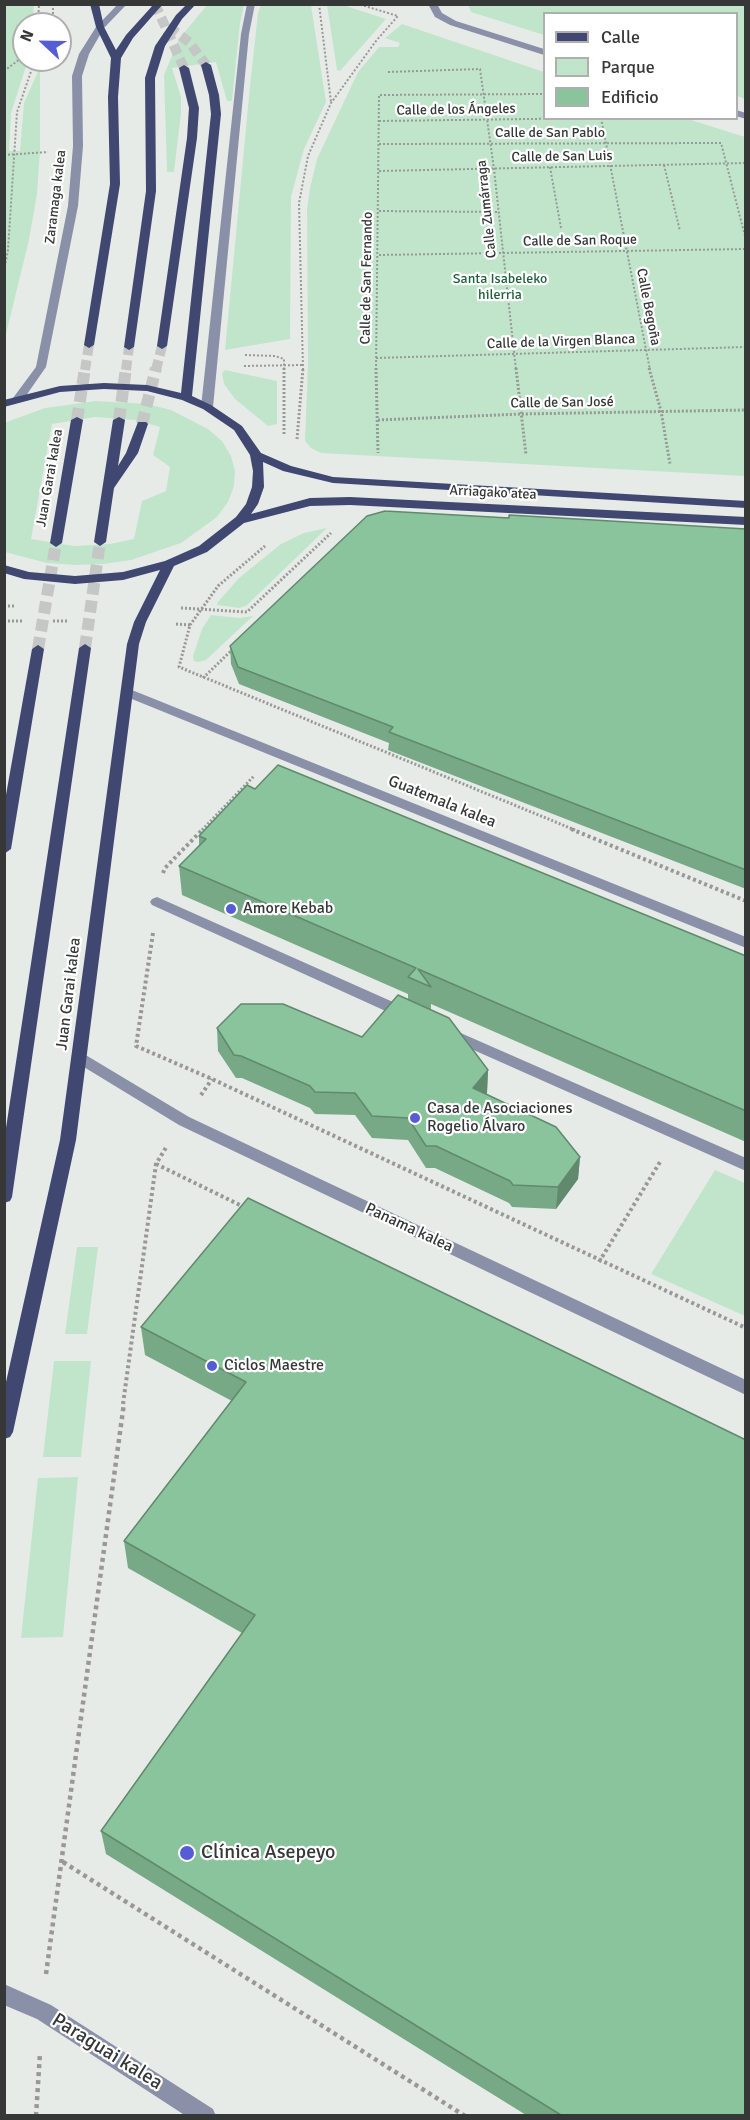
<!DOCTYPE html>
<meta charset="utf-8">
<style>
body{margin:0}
#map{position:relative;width:750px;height:2120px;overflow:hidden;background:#e7ebe8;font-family:Signika,sans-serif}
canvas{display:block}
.frame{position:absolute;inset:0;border:6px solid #363837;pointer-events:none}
.legend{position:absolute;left:543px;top:12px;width:195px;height:108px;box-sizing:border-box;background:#fff;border:2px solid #afafaf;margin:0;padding:8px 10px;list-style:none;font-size:18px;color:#363837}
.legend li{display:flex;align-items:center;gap:12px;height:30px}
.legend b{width:30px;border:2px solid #afafaf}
.north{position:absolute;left:12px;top:12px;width:60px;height:60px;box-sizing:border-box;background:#fff;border:2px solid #afafaf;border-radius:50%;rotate:292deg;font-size:16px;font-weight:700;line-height:24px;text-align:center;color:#363837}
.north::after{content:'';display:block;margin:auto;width:21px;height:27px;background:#555dd4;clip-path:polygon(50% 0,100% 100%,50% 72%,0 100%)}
</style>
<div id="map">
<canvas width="750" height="2120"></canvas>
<div class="frame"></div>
<ul class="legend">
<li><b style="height:8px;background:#404771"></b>Calle</li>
<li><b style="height:16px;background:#c1e5cb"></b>Parque</li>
<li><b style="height:16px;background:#8ac49c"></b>Edificio</li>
</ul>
<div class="north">N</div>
</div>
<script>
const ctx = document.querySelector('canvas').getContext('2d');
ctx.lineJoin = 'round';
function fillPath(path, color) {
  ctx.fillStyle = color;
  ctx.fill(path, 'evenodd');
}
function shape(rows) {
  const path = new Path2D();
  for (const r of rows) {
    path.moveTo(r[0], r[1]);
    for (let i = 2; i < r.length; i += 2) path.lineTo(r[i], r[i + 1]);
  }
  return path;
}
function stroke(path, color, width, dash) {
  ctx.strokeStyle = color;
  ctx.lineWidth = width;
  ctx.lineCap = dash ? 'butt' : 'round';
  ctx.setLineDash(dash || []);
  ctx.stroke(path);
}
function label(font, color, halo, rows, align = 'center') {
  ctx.font = font + ' Signika,sans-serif';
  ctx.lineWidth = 4.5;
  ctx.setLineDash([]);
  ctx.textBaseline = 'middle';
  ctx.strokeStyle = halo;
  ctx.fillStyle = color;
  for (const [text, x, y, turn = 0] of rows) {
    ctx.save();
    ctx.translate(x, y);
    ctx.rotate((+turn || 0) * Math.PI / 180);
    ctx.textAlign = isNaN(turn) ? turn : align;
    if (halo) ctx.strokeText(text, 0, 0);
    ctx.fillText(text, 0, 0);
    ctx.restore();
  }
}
fillPath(shape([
 [5,4,34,5,32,24,24,24,24,60,28,60,11,113,9,151,20,151,24,103,40,67,40,150,37,194,29,240,5,338],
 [207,5,244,5,240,23,232,101,227,101,216,62,172,68,181,97,181,113,174,172,167,172,164,75,179,39],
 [261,5,311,5,326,102,304,149,291,197,290,339,225,350,250,86,258,13],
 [327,5,343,5,386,19,340,71,337,70],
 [468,5,745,5,745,99,737,96,736,14,544,14,544,35,471,12],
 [402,24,544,72,544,118,688,119,745,137,745,476,321,453,311,448,305,441,308,363,307,209,310,188,317,159,358,72,379,47,398,47,400,43,385,38],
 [225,370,277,381,277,424,268,426,235,399,224,384,222,373],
 [96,401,147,404,171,410,208,429,222,441,231,456,235,471,234,486,228,502,217,517,181,543,131,560,103,564,75,565,47,563,5,552,4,423,45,408],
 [95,417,136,420,160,427,153,455,170,467,166,491,142,501,134,539,110,544,74,546,31,539,52,424],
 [327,528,246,606,239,608,217,605,217,603,239,578,281,544,304,533],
 [211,615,239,618,253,616,206,660,198,662,194,661,193,656,202,629],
 [715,1170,745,1183,745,1316,651,1274],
 [77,1247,98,1247,87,1334,65,1334],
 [54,1361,91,1361,81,1457,43,1457],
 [78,1477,63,1637,21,1638,38,1478]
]), '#c1e5cb');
stroke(shape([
 [155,4,184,68],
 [169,27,189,42,206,65],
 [85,370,89,345],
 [126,370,129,347],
 [156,370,162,346]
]), '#c4c7c5', 10, [10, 5]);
stroke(shape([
 [77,420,85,368],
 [119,420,126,368],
 [142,424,156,368],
 [85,648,100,542],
 [38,649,56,543]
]), '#c4c7c5', 12, [12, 6]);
stroke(shape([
 [53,4,53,24],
 [319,4,331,102],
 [38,24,39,4],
 [4,71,24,56],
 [388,72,480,69,494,169,516,370],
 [601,118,650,370],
 [379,121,604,118],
 [379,144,721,143,746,240],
 [4,155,48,152],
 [664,165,680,231],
 [550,167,561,228],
 [379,171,746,163],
 [379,211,498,212],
 [379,255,746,249],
 [4,271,8,250,17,112,35,60],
 [245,355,275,356,284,359,284,370],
 [376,358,746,347],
 [244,366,303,365],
 [303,370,299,203,308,156,331,103,376,41,398,16,358,4],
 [376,370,379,95,544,94]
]), '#969997', 2, [2, 2]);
stroke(shape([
 [284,368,284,435],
 [376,368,378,453],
 [516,368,526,455],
 [649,368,661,411,670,464],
 [378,420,521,414,746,410],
 [297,439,303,368],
 [4,606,15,606],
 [181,608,247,612,331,533],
 [4,621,24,621],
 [53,621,69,621],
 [176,624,190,625,179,667,575,830],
 [190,625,218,586,265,546],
 [203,678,233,649],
 [202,830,254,776]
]), '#969997', 3, [2, 2]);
stroke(shape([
 [571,829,746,901],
 [163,873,165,868,203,829],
 [153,933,136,1046,212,1079,746,1328],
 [201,1095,212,1079],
 [156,1164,246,1208],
 [599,1262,660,1162],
 [123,1404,156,1164,167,1146]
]), '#969997', 4, [3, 3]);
stroke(shape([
 [63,1862,465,2116],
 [46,1974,124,1403],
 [36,2116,40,2053]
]), '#969997', 4.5, [4, 4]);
fillPath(shape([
 [118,4,127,4,104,28,89,54,82,76,83,146,78,206,46,367,23,400,15,400,13,398,36,367,68,206,73,146,72,76,79,54,96,27,118,4],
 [247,4,255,4,249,34,213,407,207,410,201,407,241,34,247,4],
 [428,4,437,4,442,13,456,21,544,49,544,55,450,25,435,17,428,4],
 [736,110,746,113,746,119,736,116,736,110],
 [127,688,746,937,746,948,122,695,121,692,122,689,127,688],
 [157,897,411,1010,413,1014,411,1018,401,1018,152,905,150,902,152,899,157,897],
 [447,1027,746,1158,746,1171,442,1036,440,1032,442,1028,447,1027],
 [79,1051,189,1117,746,1380,746,1395,179,1125,74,1061,72,1057,74,1053,79,1051],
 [4,1984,51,2005,213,2109,216,2116,186,2116,37,2019,4,2005,4,1984]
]), '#8b90a9');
fillPath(shape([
 [90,4,99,4,104,27,116,50,126,35,154,4,163,4,133,38,121,58,118,97,120,184,94,345,89,348,84,345,110,184,108,97,111,58,96,27,90,4],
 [187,4,196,4,182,19,165,46,155,78,156,191,134,347,129,350,124,347,146,191,145,78,155,46,176,15,187,4],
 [206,62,211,65,219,95,221,114,192,396,211,405,242,426,261,453,291,466,333,477,746,501,746,508,333,483,283,471,263,462,264,487,258,504,251,514,310,498,350,497,746,517,746,525,350,505,310,506,244,523,207,552,174,566,146,622,139,644,76,1140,13,1432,10,1437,4,1439,4,1391,60,1140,127,644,134,622,160,570,123,580,75,584,24,579,4,573,4,565,29,572,75,576,123,572,165,561,199,546,236,517,246,504,252,487,253,471,250,455,234,430,203,409,182,400,147,391,104,389,60,392,4,407,4,400,60,386,104,383,147,385,181,393,211,114,209,95,201,65,206,62],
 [184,65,189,68,199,108,197,138,167,346,162,349,157,346,187,138,189,108,179,68,184,65],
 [77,417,83,420,62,543,56,547,50,543,71,420,77,417],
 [119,417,125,420,118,466,126,453,138,422,146,422,148,424,138,453,114,488,106,542,100,546,94,542,113,420,119,417],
 [85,644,91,648,12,1197,10,1201,4,1203,4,1141,79,648,85,644],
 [38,645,44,649,11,849,4,854,4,806,32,649,38,645]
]), '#404771');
fillPath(shape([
 [509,518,746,529,746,889,388,750,389,743,239,684,231,664,230,646],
 [255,789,746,956,746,1142,431,1004,431,1010,488,1070,487,1093,486,1094,580,1157,578,1179,556,1209,512,1207,509,1203,435,1168,426,1168,408,1140,372,1138,355,1115,315,1114,310,1108,242,1078,236,1078,218,1051,217,1028,362,1037,408,1000,408,994,182,895,179,866,199,845,199,836],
 [248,1198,746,2115,526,2115,106,1854,101,1831,242,1633,128,1568,124,1541,232,1401,145,1355,141,1327]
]), '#77a986');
fillPath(shape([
 [488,1070,487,1093,472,1110,473,1088],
 [580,1157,578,1179,556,1209,558,1187]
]), '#61896d');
const building = shape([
 [385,511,509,518,509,515,746,529,746,870,389,732,393,727,238,667,230,646,367,516,385,511],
 [278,765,746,956,746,1111,418,969,431,987,408,977,416,968,179,866,206,839,199,836,247,785,255,789,278,765],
 [398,995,449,1018,488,1070,473,1088,556,1127,580,1157,558,1187,513,1185,510,1181,436,1146,426,1146,408,1118,372,1116,355,1093,315,1092,310,1086,241,1056,234,1055,217,1028,241,1004,283,1004,362,1037,398,995],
 [248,1198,746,1440,746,2115,561,2115,101,1831,255,1615,124,1541,246,1382,141,1327,248,1198]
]);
fillPath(building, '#8ac49c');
stroke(building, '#61896d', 1.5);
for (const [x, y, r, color] of [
 [231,909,6,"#555dd4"],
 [415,1118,6,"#555dd4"],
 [212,1366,6,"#555dd4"],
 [187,1853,8,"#555dd4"]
]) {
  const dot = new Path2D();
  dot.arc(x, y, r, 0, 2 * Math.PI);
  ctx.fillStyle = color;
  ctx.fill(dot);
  stroke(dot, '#fff', 2);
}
label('14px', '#363837', '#fff', [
 ["Calle de los Ángeles",456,110,-1],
 ["Calle de San Pablo",550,133],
 ["Calle de San Luis",562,157,-1],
 ["Zaramaga kalea",56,197,-83],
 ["Calle Zumárraga",487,209,-96],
 ["Calle de San Roque",580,241,-1],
 ["Calle de San Fernando",367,278,-89],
 ["Calle Begoña",648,307,79],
 ["Calle de la Virgen Blanca",561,342,-2],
 ["Calle de San José",562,403,-1],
 ["Juan Garai kalea",50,478,-80],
 ["Arriagako atea",493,493,3]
]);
label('14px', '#1f5f39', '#fff', [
 ["Santa Isabeleko",500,279],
 ["hilerria",500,295]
]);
label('16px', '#363837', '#fff', [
 ["Guatemala kalea",442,802,22],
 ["Juan Garai kalea",69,994,-83],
 ["Panama kalea",409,1228,25]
]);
label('16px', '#363837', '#fff', [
 ["Amore Kebab",243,909],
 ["Casa de Asociaciones",427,1109],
 ["Rogelio Álvaro",427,1127],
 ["Ciclos Maestre",224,1366]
], 'left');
label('20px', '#363837', '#fff', [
 ["Clínica Asepeyo",201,1853]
], 'left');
label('20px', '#363837', '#fff', [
 ["Paraguai kalea",107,2052,32]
]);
</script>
